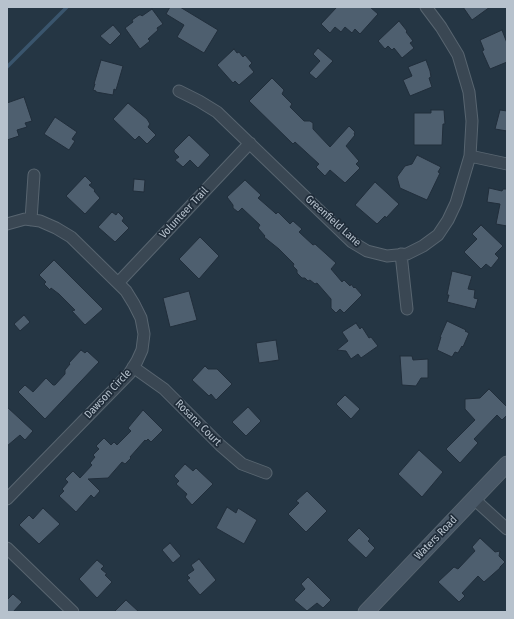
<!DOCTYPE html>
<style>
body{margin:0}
#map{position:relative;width:514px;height:619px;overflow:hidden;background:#253644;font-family:"Fira Sans Condensed",sans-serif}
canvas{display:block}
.frame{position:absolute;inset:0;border:8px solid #b7c2cd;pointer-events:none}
</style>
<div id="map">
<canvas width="514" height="619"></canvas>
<div class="frame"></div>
</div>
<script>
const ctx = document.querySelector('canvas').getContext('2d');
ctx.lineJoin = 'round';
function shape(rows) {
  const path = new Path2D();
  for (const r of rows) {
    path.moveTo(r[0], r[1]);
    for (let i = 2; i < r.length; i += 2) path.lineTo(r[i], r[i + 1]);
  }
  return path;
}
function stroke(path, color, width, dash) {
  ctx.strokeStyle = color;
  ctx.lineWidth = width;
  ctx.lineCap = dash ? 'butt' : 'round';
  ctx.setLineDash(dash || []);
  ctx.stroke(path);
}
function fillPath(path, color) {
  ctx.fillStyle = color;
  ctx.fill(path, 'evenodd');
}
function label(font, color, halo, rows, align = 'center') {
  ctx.font = font + ' "Fira Sans Condensed",sans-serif';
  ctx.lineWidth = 3.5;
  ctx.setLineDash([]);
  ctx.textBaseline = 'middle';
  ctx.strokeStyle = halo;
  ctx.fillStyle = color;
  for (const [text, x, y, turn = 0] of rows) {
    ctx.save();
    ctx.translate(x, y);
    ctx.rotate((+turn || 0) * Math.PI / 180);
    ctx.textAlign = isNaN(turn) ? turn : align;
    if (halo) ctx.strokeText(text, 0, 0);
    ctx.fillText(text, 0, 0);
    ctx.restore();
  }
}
stroke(shape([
 [7,67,67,7]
]), '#3a556d', 3.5);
const building = shape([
 [170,7,180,7,218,30,204,53,177,37,184,25,166,14,170,7],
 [337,7,370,7,378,14,360,34,355,29,352,33,345,27,341,32,335,27,330,33,321,24,337,7],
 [463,7,490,7,472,20,463,7],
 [152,9,163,24,157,28,158,30,148,39,150,41,140,49,125,28,133,22,132,20,139,15,141,15,142,16,152,9],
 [399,21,407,31,406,32,413,41,410,43,414,48,402,58,394,48,392,50,388,46,385,49,378,41,399,21],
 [113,25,121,34,110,45,100,36,113,25],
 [502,30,507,43,507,62,490,69,482,51,484,50,480,40,502,30],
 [318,48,333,61,316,79,309,73,320,61,313,54,318,48],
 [234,49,237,53,239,52,243,57,245,55,252,63,249,66,254,72,239,85,235,81,233,83,217,65,234,49],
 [101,60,123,66,116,90,114,89,113,95,96,92,96,91,93,90,95,84,94,84,101,60],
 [426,60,430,71,431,77,429,78,432,87,410,96,403,80,412,76,408,67,426,60],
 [272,78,284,90,282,94,292,104,290,107,304,121,310,121,313,123,313,129,330,147,349,126,355,132,354,134,355,135,346,146,359,161,356,164,360,168,345,183,330,170,325,176,316,167,319,164,295,142,293,144,249,101,272,78],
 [24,97,32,121,25,123,27,127,17,130,19,136,7,140,7,103,24,97],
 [128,103,147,119,150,124,148,127,156,135,147,144,139,136,135,140,113,119,128,103],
 [431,110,444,110,445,124,443,124,442,145,414,145,414,113,431,113,431,110],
 [500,110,507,111,507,131,495,129,500,110],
 [55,117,77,132,72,139,75,141,69,150,44,134,55,117],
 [189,135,210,155,198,168,190,160,183,167,175,160,179,157,174,152,174,150,189,135],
 [417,155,441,167,438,172,440,173,427,200,400,188,397,177,405,166,412,164,417,155],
 [85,176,92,183,89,185,95,190,94,191,100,198,85,214,66,196,85,176],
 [134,179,145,180,144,192,133,191,134,179],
 [245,180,261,195,258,198,274,212,276,214,278,212,290,224,293,221,302,229,299,232,313,245,315,244,336,263,331,269,342,282,344,280,350,286,351,284,354,288,355,287,362,295,344,313,340,309,336,313,331,308,331,299,317,283,315,284,310,280,308,281,305,278,302,278,297,273,297,270,293,266,294,264,279,249,264,237,265,236,258,228,260,225,242,208,238,212,233,208,233,205,227,197,245,180],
 [375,182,399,204,386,218,385,216,377,224,355,205,375,182],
 [489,188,502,191,503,189,507,189,507,226,496,224,500,204,487,202,489,188],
 [112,212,116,215,118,212,124,218,122,221,129,228,115,242,98,227,112,212],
 [481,225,503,246,495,254,499,258,491,268,486,264,481,269,464,252,477,239,472,234,481,225],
 [200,237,219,256,199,279,179,259,200,237],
 [54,260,103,309,85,325,72,311,75,310,59,294,51,288,50,290,44,284,46,282,39,275,54,260],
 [452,271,472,276,468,289,475,290,474,298,478,299,475,309,447,302,449,295,447,295,452,271],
 [189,291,197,320,170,327,163,298,189,291],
 [24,315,30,322,20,331,14,324,24,315],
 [447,321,466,330,465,331,469,333,463,347,462,346,458,353,455,352,452,357,437,350,441,337,440,337,447,321],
 [356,323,360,329,362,327,369,338,371,337,378,346,361,358,358,354,351,359,346,351,337,350,348,341,342,332,356,323],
 [276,340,279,360,259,363,256,343,276,340],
 [81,350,85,353,87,351,99,362,45,419,18,392,25,385,33,392,46,378,53,385,55,385,65,374,65,370,70,364,69,363,81,350],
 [400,356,412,356,413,360,428,359,428,378,421,378,416,386,402,385,400,356],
 [205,366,208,369,217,369,232,384,216,400,211,394,209,396,192,380,205,366],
 [489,389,507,407,507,415,502,420,497,415,474,439,478,443,460,463,446,449,475,420,465,409,465,399,480,398,489,389],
 [345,395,360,409,351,419,336,404,345,395],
 [7,407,33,431,25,440,20,435,7,446,7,407],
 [248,407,261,421,246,436,232,422,248,407],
 [143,410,163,430,151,442,148,439,146,441,145,440,130,457,131,458,125,464,122,462,108,478,88,479,100,491,94,498,91,495,76,512,59,496,64,491,62,489,68,482,65,479,73,471,80,478,92,465,90,463,95,457,93,455,99,449,96,446,104,438,111,445,114,442,117,445,131,431,128,428,143,410],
 [419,450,443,472,422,497,398,474,419,450],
 [185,464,193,471,196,468,213,484,192,505,185,497,187,494,176,484,179,481,174,476,185,464],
 [307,491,327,511,306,532,288,514,299,503,296,501,307,491],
 [227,507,236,513,238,508,257,520,244,544,216,528,227,507],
 [43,508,60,524,39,544,19,525,29,515,33,519,43,508],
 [359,528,370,539,368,541,375,548,366,558,347,540,359,528],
 [480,538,495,552,500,551,499,556,505,562,500,567,500,568,484,582,478,576,462,593,465,596,459,602,438,582,454,567,458,569,475,551,472,547,480,538],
 [170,543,181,556,173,563,162,550,170,543],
 [199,559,216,580,200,595,187,580,190,578,187,575,194,570,191,565,199,559],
 [97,560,104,566,101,569,107,574,105,575,112,582,97,598,79,579,97,560],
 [308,577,331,600,323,608,317,603,307,611,294,600,305,589,301,584,308,577],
 [13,594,22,602,13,612,7,612,7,600,13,594],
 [126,600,139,612,114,612,126,600]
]);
fillPath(building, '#4e5f6f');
stroke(building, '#212e3b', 1);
const street = shape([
 [179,91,199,101,217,112,352,242,367,251,387,256,407,254,423,246,438,235,448,220,456,203,470,156,472,121,469,92,458,55,441,27,426,7],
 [470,156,507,164],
 [31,220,34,175],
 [7,224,25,219,40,221,56,228,71,237,126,291,134,304,141,318,144,334,142,350,137,361,129,374,7,499],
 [401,254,407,309],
 [118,283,250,143],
 [133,367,164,389,220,445,242,464,266,473],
 [474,499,507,529],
 [7,548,73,612]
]);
const secondary = shape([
 [366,612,507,464]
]);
stroke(street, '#586570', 13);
stroke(secondary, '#586570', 17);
stroke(street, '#3a4753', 11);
stroke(secondary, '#485766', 15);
label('11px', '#b7c2cd', '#1f2c39', [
 ["Volunteer Trail",184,213,-47],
 ["Greenfield Lane",333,221,42],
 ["Dawson Circle",108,394,-47],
 ["Rosana Court",198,423,45],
 ["Waters Road",436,538,-46]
]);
</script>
